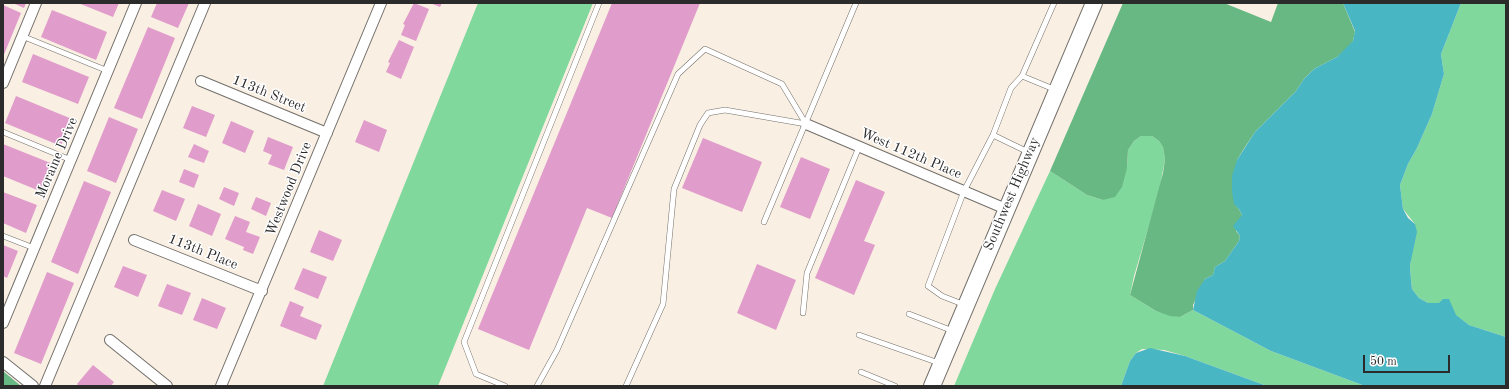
<!DOCTYPE html>
<style>
body{margin:0}
#map{position:relative;width:1509px;height:389px;overflow:hidden;background:#faefe3;font-family:"Old Standard TT",serif}
canvas{display:block}
.frame{position:absolute;inset:0;border:4px solid #2b2b2b;pointer-events:none}
.scale{position:absolute;left:1363px;top:355px;width:87px;height:18px;box-sizing:border-box;border:2px solid #2b2b2b;border-top:0;padding-left:5px;font-size:12px;line-height:14px;white-space:nowrap;color:#2b2b2b;-webkit-text-stroke:3px #fff;paint-order:stroke}
</style>
<div id="map">
<canvas width="1509" height="389"></canvas>
<div class="frame"></div>
<div class="scale">50 m</div>
</div>
<script>
const ctx = document.querySelector('canvas').getContext('2d');
ctx.lineJoin = 'round';
function fillPath(path, color) {
  ctx.fillStyle = color;
  ctx.fill(path, 'evenodd');
}
function shape(rows) {
  const path = new Path2D();
  for (const r of rows) {
    path.moveTo(r[0], r[1]);
    for (let i = 2; i < r.length; i += 2) path.lineTo(r[i], r[i + 1]);
  }
  return path;
}
function stroke(path, color, width, dash) {
  ctx.strokeStyle = color;
  ctx.lineWidth = width;
  ctx.lineCap = dash ? 'butt' : 'round';
  ctx.setLineDash(dash || []);
  ctx.stroke(path);
}
function label(font, color, halo, rows, align = 'center') {
  ctx.font = font + ' "Old Standard TT",serif';
  ctx.lineWidth = 3;
  ctx.setLineDash([]);
  ctx.textBaseline = 'middle';
  ctx.strokeStyle = halo;
  ctx.fillStyle = color;
  for (const [text, x, y, turn = 0] of rows) {
    ctx.save();
    ctx.translate(x, y);
    ctx.rotate((+turn || 0) * Math.PI / 180);
    ctx.textAlign = isNaN(turn) ? turn : align;
    if (halo) ctx.strokeText(text, 0, 0);
    ctx.fillText(text, 0, 0);
    ctx.restore();
  }
}
fillPath(shape([
 [478,3,593,3,438,386,323,386],
 [1461,3,1506,3,1506,337,1469,325,1439,303,1428,303,1419,298,1412,289,1411,280,1410,265,1415,224,1403,209,1400,185,1408,164,1417,148,1432,114,1444,74,1441,54],
 [1141,136,1152,136,1159,141,1163,147,1165,159,1159,192,1134,276,1130,295,1156,311,1180,317,1193,310,1271,351,1365,386,1267,386,1185,356,1164,350,1142,349,1136,353,1130,361,1121,386,954,386,995,289,1050,171,1087,195,1103,200,1127,168,1128,150,1134,141]
]), '#80d89c');
fillPath(shape([
 [1123,3,1224,3,1271,22,1278,3,1343,3,1355,32,1353,41,1348,48,1337,57,1314,69,1304,79,1296,91,1255,132,1245,147,1237,160,1234,203,1239,209,1242,215,1236,231,1240,236,1239,241,1225,261,1215,267,1213,275,1205,279,1193,305,1193,310,1180,317,1170,316,1156,311,1130,295,1163,173,1165,159,1163,147,1159,141,1152,136,1141,136,1134,141,1128,150,1127,168,1122,187,1115,197,1103,200,1087,195,1050,171],
 [3,371,21,386,3,386]
]), '#68b884');
fillPath(shape([
 [1343,3,1461,3,1441,54,1444,74,1432,114,1417,148,1408,164,1400,185,1403,209,1408,218,1415,224,1417,232,1410,265,1411,280,1412,289,1419,298,1428,303,1439,303,1443,299,1449,299,1456,315,1469,325,1506,337,1506,386,1365,386,1271,351,1193,310,1197,291,1205,279,1213,275,1215,267,1225,261,1239,241,1240,236,1233,226,1242,215,1239,209,1234,204,1232,192,1232,176,1237,160,1255,132,1296,91,1304,79,1314,69,1337,57,1353,41,1355,31],
 [1150,348,1185,356,1267,386,1121,386,1130,361,1136,353]
]), '#49b6c4');
fillPath(shape([
 [13,3,26,3,24,8],
 [78,3,119,3,113,17],
 [157,3,189,3,178,28,151,17],
 [414,3,429,9,416,41,401,35,405,25,403,24],
 [430,3,442,3,440,7],
 [612,3,700,3,612,218,587,208,529,350,478,329],
 [3,5,21,13,3,57],
 [52,10,107,32,96,60,41,37],
 [148,27,175,38,142,119,114,108],
 [399,40,414,47,401,79,386,72,390,63,388,62],
 [33,54,89,77,78,104,22,82],
 [16,96,72,119,61,146,5,123],
 [192,106,215,115,206,137,183,128],
 [109,117,138,129,116,183,87,171],
 [364,120,387,130,379,152,355,142],
 [231,121,254,131,245,153,222,143],
 [268,137,293,147,284,170,268,164,272,155,263,151],
 [703,138,762,162,742,212,682,188],
 [3,144,53,164,42,192,3,176],
 [194,144,209,151,204,163,188,157],
 [801,157,830,169,810,219,780,207],
 [184,169,199,175,194,188,179,182],
 [856,180,885,192,864,241,875,245,854,295,815,278],
 [84,181,111,192,78,274,51,262],
 [224,187,239,193,234,206,219,199],
 [162,190,185,199,176,221,153,211],
 [3,192,37,205,26,233,3,223],
 [256,197,271,203,266,216,251,209],
 [198,204,221,214,212,236,189,226],
 [235,216,250,222,246,232,260,237,253,254,243,250,244,247,225,239],
 [319,230,342,240,333,261,310,252],
 [3,245,18,251,7,278,3,276],
 [757,264,796,280,776,330,737,313],
 [123,266,147,275,138,297,114,287],
 [303,268,327,277,318,299,294,289],
 [47,272,74,283,41,364,14,353],
 [167,284,191,293,182,315,158,306],
 [202,298,226,308,217,329,193,320],
 [290,301,304,307,300,316,322,325,316,340,280,326],
 [93,365,114,382,111,386,79,386,77,384]
]), '#e09cca');
const lane = shape([
 [22,36,108,71],
 [1022,76,1056,90],
 [3,132,71,160],
 [993,135,1028,152],
 [764,222,856,3],
 [3,236,34,248],
 [965,305,942,296,928,286,964,191,993,135,1011,88,1022,76,1054,3],
 [803,313,807,273,859,147],
 [909,314,953,331],
 [859,335,939,363],
 [861,372,895,386],
 [505,386,476,374,464,342,599,3],
 [537,386,557,350,678,74,705,49,782,84,806,124],
 [626,386,663,304,674,189,700,125,708,113,725,110,806,124]
]);
const street = shape([
 [201,81,327,133],
 [3,83,36,3],
 [806,124,1006,209],
 [134,240,262,291],
 [3,323,136,3],
 [110,340,167,386],
 [3,362,33,386],
 [45,386,205,3],
 [221,386,381,3]
]);
const primary = shape([
 [932,386,1094,3]
]);
stroke(lane, '#73706b', 6);
stroke(street, '#73706b', 12);
stroke(primary, '#73706b', 18);
stroke(lane, '#fff', 5);
stroke(street, '#fff', 10);
stroke(primary, '#fff', 16);
label('14px', '#2b2b2b', '#fff', [
 ["113th Street",269,94,22],
 ["West 112th Place",911,154,23],
 ["Moraine Drive",57,158,-67],
 ["Westwood Drive",289,189,-68],
 ["Southwest Highway",1012,194,-67],
 ["113th Place",203,252,22]
]);
</script>
